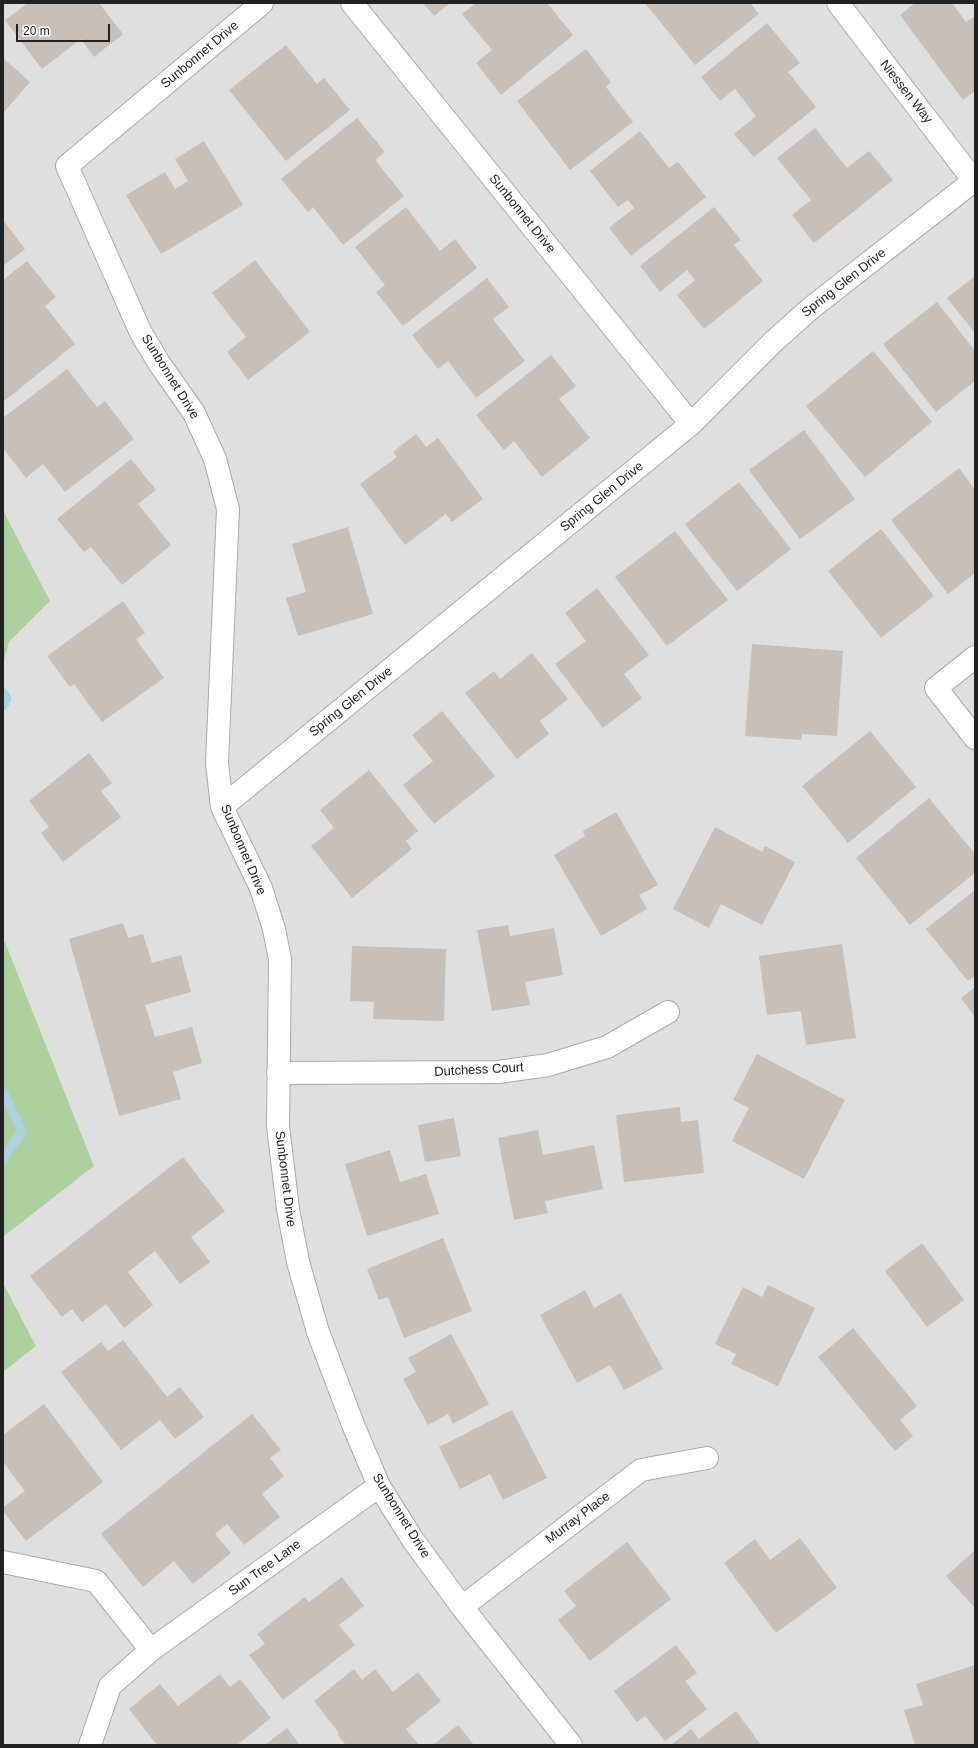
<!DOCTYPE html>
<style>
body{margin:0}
#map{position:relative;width:978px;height:1748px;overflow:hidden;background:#f2efe9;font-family:Arial,sans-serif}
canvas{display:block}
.frame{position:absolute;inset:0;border:4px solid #222;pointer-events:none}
.scale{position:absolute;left:16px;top:24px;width:94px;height:18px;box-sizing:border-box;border:2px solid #222;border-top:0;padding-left:5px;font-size:12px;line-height:14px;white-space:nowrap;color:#222;-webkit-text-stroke:3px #fff;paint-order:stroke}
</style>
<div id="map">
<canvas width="978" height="1748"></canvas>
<div class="frame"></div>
<div class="scale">20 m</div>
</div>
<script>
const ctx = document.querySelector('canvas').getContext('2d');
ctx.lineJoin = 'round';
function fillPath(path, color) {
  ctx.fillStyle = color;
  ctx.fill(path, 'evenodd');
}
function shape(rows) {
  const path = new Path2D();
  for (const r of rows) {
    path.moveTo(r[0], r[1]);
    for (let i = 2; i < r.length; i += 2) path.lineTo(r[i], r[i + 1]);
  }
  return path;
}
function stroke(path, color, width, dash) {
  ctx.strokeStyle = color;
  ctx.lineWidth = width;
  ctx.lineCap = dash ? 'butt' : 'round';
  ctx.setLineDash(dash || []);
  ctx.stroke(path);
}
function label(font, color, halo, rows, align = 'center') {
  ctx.font = font + ' Arial,sans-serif';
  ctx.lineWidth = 3;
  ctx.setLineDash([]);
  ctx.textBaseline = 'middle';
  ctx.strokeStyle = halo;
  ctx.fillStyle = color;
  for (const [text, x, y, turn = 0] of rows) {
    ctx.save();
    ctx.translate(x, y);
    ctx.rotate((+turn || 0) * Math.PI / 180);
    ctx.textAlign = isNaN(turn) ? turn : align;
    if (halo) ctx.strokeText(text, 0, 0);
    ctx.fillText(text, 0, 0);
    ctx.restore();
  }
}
fillPath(shape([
 [3,3,975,3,975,1745,3,1745,3,1372,36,1346,3,1283,3,1237,94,1166,3,937,3,665,9,642,50,601,3,510]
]), '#e0dfdf');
fillPath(shape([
 [3,510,50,601,9,642,3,665],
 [3,937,94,1166,3,1237],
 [3,1283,36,1346,3,1372]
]), '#add19e');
stroke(shape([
 [3,692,7,699,3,706],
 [3,1092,22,1131,3,1159]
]), '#aad3df', 9);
fillPath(shape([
 [28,3,99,3,123,34,94,57,81,39,42,69,5,20],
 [423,3,450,3,434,16],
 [476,3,547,3,573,35,501,95,476,63,492,50,462,14],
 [645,3,750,3,759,14,695,65],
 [915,3,952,3,966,22,975,16,975,91,963,100,900,15],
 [767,23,800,63,788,72,816,107,754,157,734,134,756,116,735,89,720,101,701,77],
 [286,45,317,84,324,78,350,110,286,161,229,90],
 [586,49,611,82,606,87,633,122,570,170,517,101],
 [3,58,30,82,3,113],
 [357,118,385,152,375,160,404,196,343,245,313,207,308,212,281,179],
 [815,128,847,168,869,151,893,180,814,243,792,215,811,200,777,158],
 [640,131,669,168,678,162,706,197,631,256,609,228,634,208,628,200,618,207,590,171],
 [204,141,243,205,161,254,126,195,165,172,175,189,188,181,175,159],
 [406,207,440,251,455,239,477,268,403,326,376,292,385,285,355,247],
 [714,207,741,240,734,245,763,281,704,329,677,295,695,280,687,270,660,292,640,266],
 [3,220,25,249,3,266],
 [255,260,310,332,248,380,227,352,246,337,212,293],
 [27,261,56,297,45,306,75,344,3,402,3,280],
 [975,276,975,333,947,298],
 [487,278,509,307,493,319,525,361,476,398,448,361,438,369,412,335],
 [937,302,975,351,975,381,936,412,883,344],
 [873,351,932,422,865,477,806,406],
 [551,355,576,386,559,399,590,438,542,477,514,441,504,450,476,415],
 [67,369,97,407,105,401,134,439,65,492,43,464,26,478,3,448,3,418],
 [804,430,855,499,800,539,749,470],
 [416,434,426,447,438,438,483,499,452,522,446,514,405,545,360,484,397,457,393,452],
 [131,459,156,490,138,504,171,545,122,585,91,547,84,552,57,519],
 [959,468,975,490,975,573,948,594,891,520],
 [739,482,791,549,737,591,685,524],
 [348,527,373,614,298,636,286,598,306,592,292,544],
 [881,529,934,596,881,638,828,571],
 [675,531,728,600,667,646,615,577],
 [597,588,649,655,624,674,642,698,603,728,555,664,586,641,565,613],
 [123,601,145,633,136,639,164,678,102,722,74,684,70,687,47,656],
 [752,644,843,651,837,736,802,734,801,740,745,736],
 [532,653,568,699,540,721,549,734,517,759,465,693,494,671,500,679],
 [442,711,495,776,434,824,403,785,433,761,412,735],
 [870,731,916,787,848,843,802,786],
 [89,753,112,783,101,791,121,817,63,862,41,833,49,827,29,801],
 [369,770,418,831,406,841,412,849,352,898,311,846,334,828,320,810],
 [929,798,975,854,975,873,910,925,856,858],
 [616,812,658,885,639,895,647,909,601,936,554,855,585,836,583,831],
 [715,827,762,852,765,846,795,862,762,925,721,904,709,928,673,909],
 [975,890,975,976,968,981,926,929],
 [123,923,128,938,143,934,152,963,181,955,191,992,145,1005,155,1037,192,1027,202,1063,173,1072,181,1099,119,1116,69,939],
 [508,925,510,936,554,928,563,975,525,982,530,1005,492,1011,477,930],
 [842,944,856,1038,806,1045,801,1011,767,1015,759,956],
 [352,946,446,949,444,1021,373,1019,374,1002,350,1001],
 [975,987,975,1017,961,998],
 [757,1054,845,1100,804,1179,732,1141,749,1108,733,1100],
 [680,1107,681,1122,698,1120,704,1173,624,1182,616,1115],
 [454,1118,461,1156,425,1162,418,1125],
 [538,1130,543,1155,594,1145,603,1189,545,1201,548,1213,514,1220,498,1138],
 [390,1150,400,1182,426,1174,439,1214,367,1236,345,1164],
 [183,1157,225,1211,191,1237,210,1262,180,1284,155,1251,128,1272,153,1305,124,1328,106,1304,82,1322,72,1309,62,1317,30,1276],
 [443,1238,472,1311,404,1338,388,1297,379,1300,367,1269],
 [922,1243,964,1300,927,1327,885,1271],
 [768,1285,815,1308,778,1386,731,1364,736,1354,715,1344,743,1287,762,1297],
 [585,1290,594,1308,621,1293,663,1369,624,1390,610,1365,577,1383,540,1315],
 [853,1328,917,1406,900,1420,913,1436,895,1451,818,1357],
 [451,1334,489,1404,453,1424,448,1414,428,1425,403,1379,416,1372,408,1358],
 [123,1340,167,1397,180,1387,204,1417,175,1439,160,1420,121,1450,61,1372,101,1342,108,1351],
 [44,1404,103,1482,26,1541,3,1511,3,1507,25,1491,3,1462,3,1435],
 [512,1410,547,1478,503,1500,490,1474,460,1489,439,1447],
 [252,1414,281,1450,270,1458,284,1476,262,1494,280,1517,244,1545,227,1524,215,1534,231,1553,193,1584,174,1561,143,1587,101,1534],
 [800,1538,837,1588,776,1633,724,1563,755,1539,770,1560],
 [627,1542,671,1599,590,1661,558,1620,576,1606,564,1591],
 [974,1551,975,1552,975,1608,946,1576],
 [342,1577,364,1606,339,1625,355,1645,283,1700,249,1655,265,1644,257,1634,305,1597,309,1602],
 [676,1645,697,1673,685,1681,707,1709,665,1741,645,1716,637,1722,614,1691],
 [975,1665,975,1745,915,1745,904,1710,923,1705,916,1684],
 [354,1669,362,1680,375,1669,393,1692,418,1672,441,1701,406,1729,419,1745,346,1745,337,1734,339,1733,314,1701],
 [220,1674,230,1687,240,1679,271,1718,237,1745,157,1745,129,1709,160,1684,178,1706],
 [736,1711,761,1745,671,1745,691,1729,699,1739],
 [458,1725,474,1745,433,1745],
 [287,1728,300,1745,265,1745]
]), '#c7bfb8');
const minor = shape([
 [262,3,67,166,141,333,159,363,194,413,215,459,228,509,217,763,222,807,261,888,274,929,280,959,278,1126,288,1209,298,1262,318,1332,354,1427,379,1486,413,1540,462,1607,571,1745],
 [352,3,691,424],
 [838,3,974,181],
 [975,657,936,688,975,738],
 [222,807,691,424,773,342,811,308,975,180],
 [278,1073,498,1072,548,1065,607,1047,668,1012],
 [3,1562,96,1581,151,1650],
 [462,1607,641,1470,707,1458],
 [90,1745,110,1686,151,1650,379,1486]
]);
stroke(minor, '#a9a9a9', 24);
stroke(minor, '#fff', 22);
label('13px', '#222', '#fff', [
 ["Sunbonnet Drive",200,55,-40],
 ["Niessen Way",906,92,52],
 ["Sunbonnet Drive",522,214,51],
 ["Spring Glen Drive",844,283,-38],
 ["Sunbonnet Drive",170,377,58],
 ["Spring Glen Drive",602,497,-39],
 ["Spring Glen Drive",351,702,-39],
 ["Sunbonnet Drive",243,850,67],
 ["Dutchess Court",479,1070,-3],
 ["Sunbonnet Drive",285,1179,83],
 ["Sunbonnet Drive",401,1516,58],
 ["Murray Place",578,1518,-37],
 ["Sun Tree Lane",265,1568,-36]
]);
</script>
